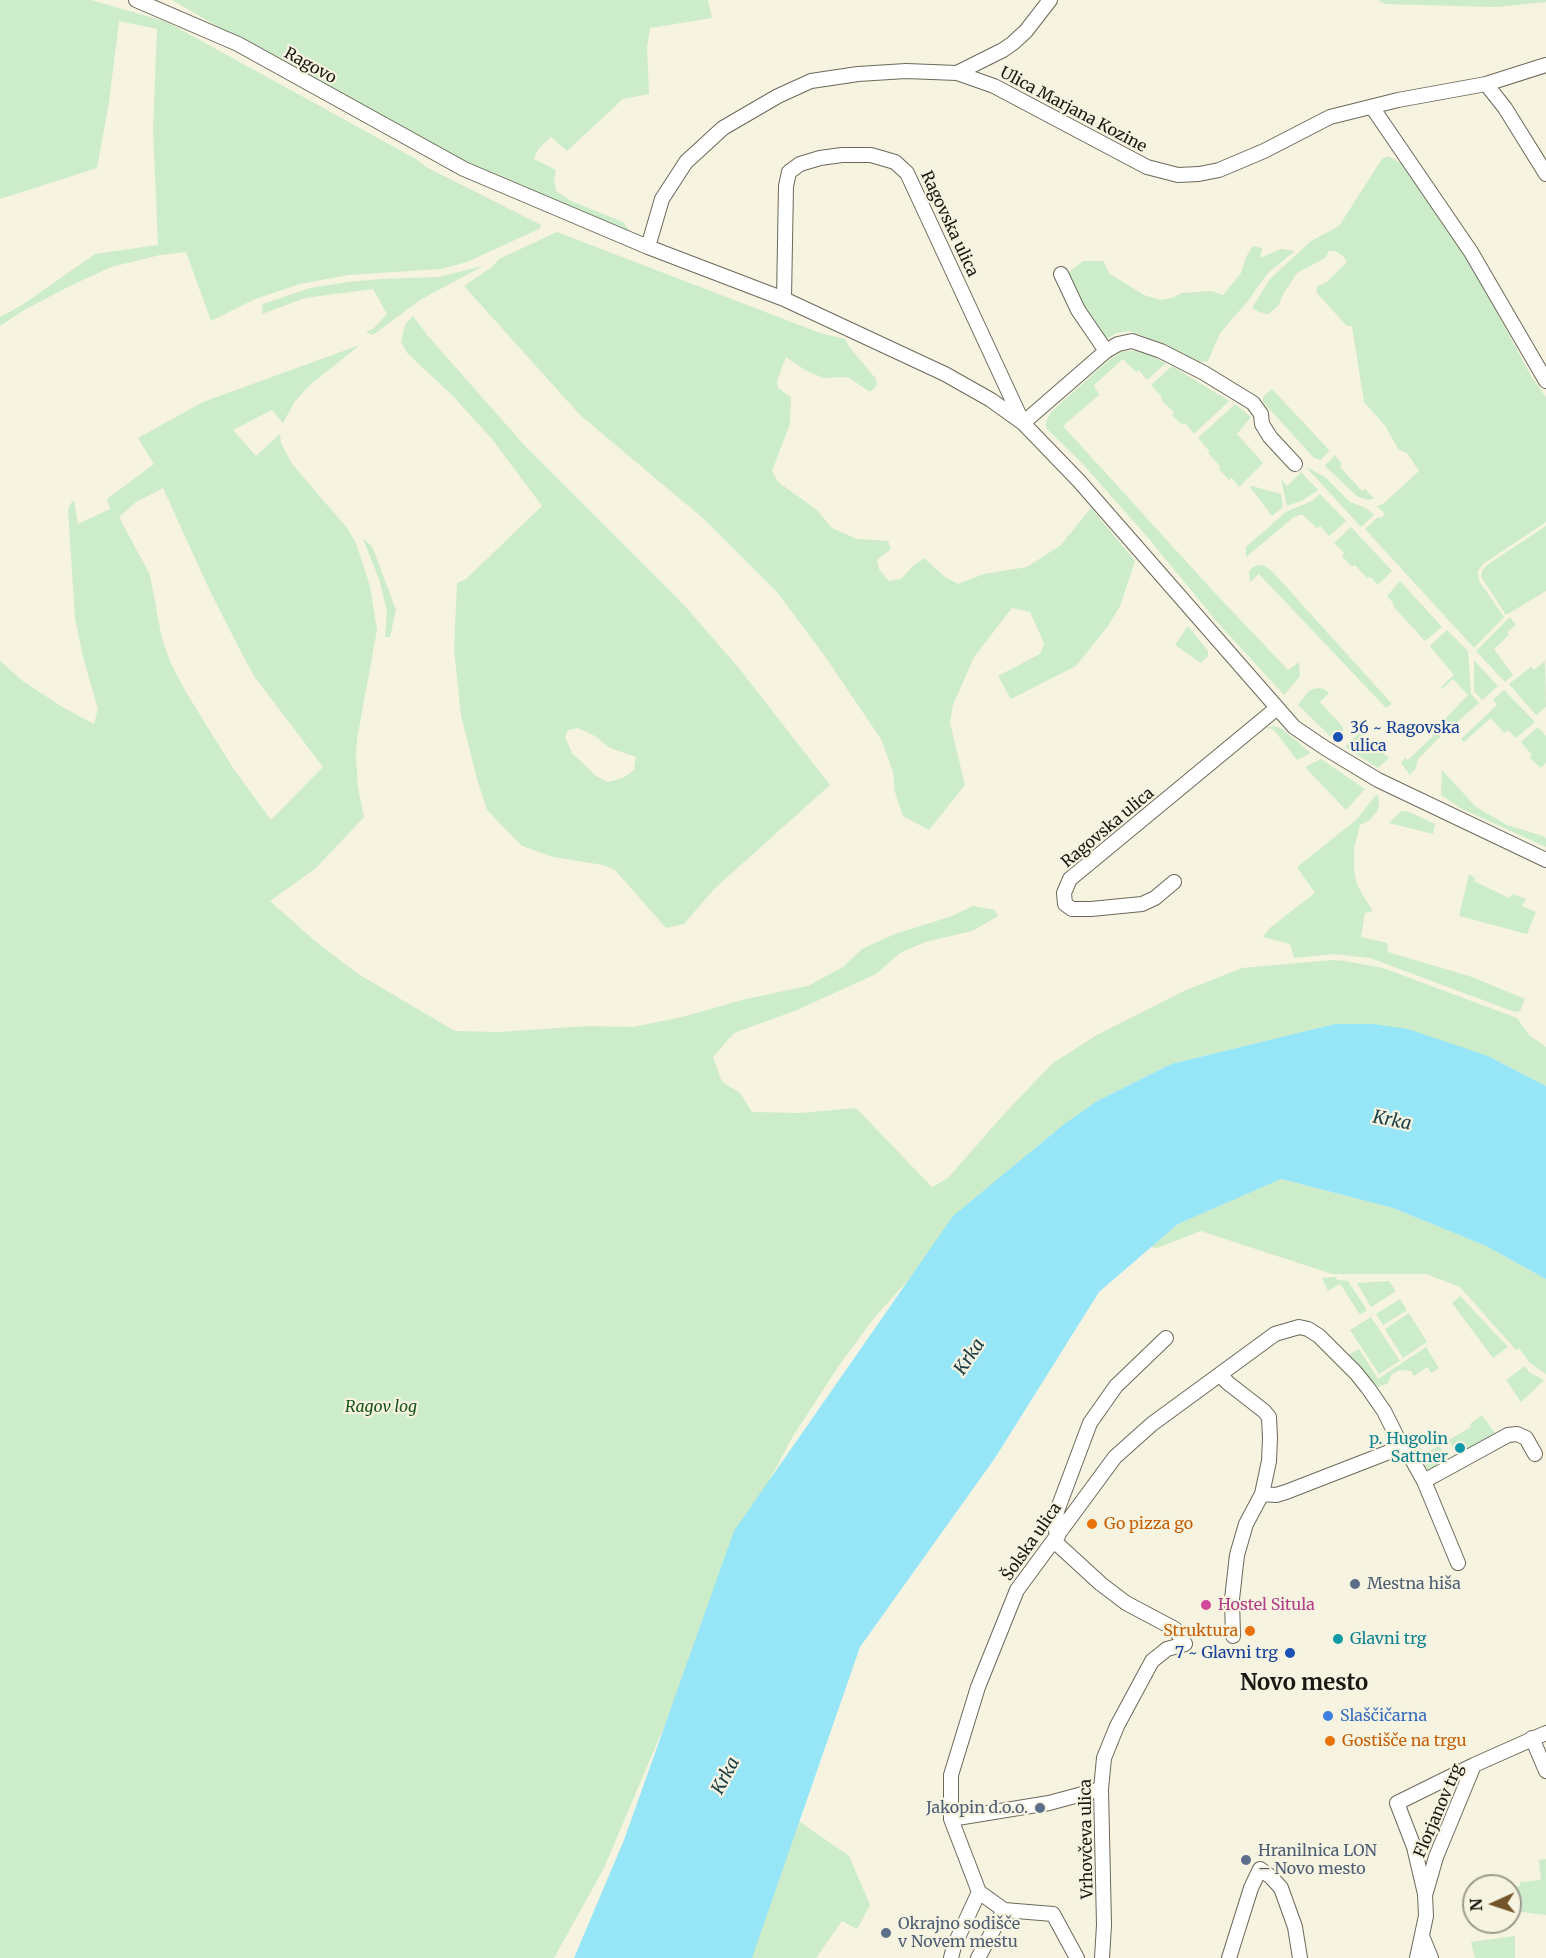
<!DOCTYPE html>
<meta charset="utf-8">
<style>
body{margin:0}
#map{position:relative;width:1546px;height:1958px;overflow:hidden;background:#f6f3e1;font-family:Merriweather,serif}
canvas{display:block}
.north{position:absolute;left:1462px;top:1874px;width:60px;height:60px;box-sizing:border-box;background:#f6f3e1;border:2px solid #9e9b8e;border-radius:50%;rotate:267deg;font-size:16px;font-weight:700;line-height:24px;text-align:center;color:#1a1812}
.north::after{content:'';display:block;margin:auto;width:21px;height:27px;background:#725529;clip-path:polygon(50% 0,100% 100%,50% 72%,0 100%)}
</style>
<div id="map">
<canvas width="1546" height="1958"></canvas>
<div class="north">N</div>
</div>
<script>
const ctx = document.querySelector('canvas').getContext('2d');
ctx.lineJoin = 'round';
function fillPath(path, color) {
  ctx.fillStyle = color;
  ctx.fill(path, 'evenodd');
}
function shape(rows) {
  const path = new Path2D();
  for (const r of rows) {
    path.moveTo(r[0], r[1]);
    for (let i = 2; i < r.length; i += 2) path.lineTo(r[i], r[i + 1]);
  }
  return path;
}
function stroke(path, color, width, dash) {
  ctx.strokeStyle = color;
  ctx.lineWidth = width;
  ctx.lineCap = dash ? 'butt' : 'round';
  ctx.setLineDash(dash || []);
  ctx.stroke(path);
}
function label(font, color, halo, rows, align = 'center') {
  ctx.font = font + ' Merriweather,serif';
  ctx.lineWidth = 4.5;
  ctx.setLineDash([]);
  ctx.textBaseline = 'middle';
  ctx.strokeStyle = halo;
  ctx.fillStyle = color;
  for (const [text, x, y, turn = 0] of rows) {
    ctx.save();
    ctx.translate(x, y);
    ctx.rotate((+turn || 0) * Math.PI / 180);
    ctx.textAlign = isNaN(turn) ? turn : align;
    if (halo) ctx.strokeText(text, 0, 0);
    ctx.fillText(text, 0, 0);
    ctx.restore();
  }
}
fillPath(shape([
 [0,0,91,0,167,22,416,159,428,168,541,225,539,229,467,262,441,269,348,275,300,284,255,299,211,321,186,252,160,255,111,267,68,287,24,310,0,326,0,317,22,305,95,254,158,245,153,130,157,29,119,21,109,102,97,168,0,199],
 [172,0,708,0,712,18,650,28,647,47,649,94,623,99,567,151,551,137,538,149,534,159,556,170,554,180,556,191,571,201,623,222,631,233,438,155],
 [1378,0,1546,0,1546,2,1496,7,1385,4],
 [1388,156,1406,166,1463,248,1531,376,1546,397,1546,522,1483,564,1478,571,1479,581,1504,617,1474,648,1365,529,1378,517,1381,518,1385,514,1377,506,1383,504,1419,471,1407,453,1398,449,1386,427,1364,402,1352,326,1347,326,1316,292,1317,287,1328,281,1347,262,1343,256,1335,251,1329,251,1325,258,1297,273,1284,293,1278,306,1268,314,1259,312,1252,308,1270,279,1311,241,1339,226,1382,159],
 [557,232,820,333,845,339,850,348,876,379,877,385,870,392,848,377,823,378,805,370,786,357,777,381,778,388,791,397,790,424,772,471,778,482,817,510,832,528,857,539,888,541,891,549,877,560,879,569,889,581,901,579,913,566,924,558,945,577,958,584,984,574,1027,567,1061,545,1091,508,1135,561,1120,606,1108,626,1076,666,1011,699,998,676,1040,654,1044,643,1030,612,1012,608,974,657,953,705,950,723,965,785,929,830,903,816,895,792,893,772,881,739,824,655,777,592,704,519,580,415,464,286,492,267,499,259],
 [1253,246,1262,248,1260,258,1281,249,1295,251,1269,272,1261,282,1248,301,1220,333,1208,361,1199,362,1164,344,1130,331,1117,333,1103,341,1078,303,1069,277,1069,272,1083,261,1103,261,1110,274,1144,295,1160,300,1172,298,1182,293,1211,291,1223,295,1241,273,1246,257],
 [483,266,420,300,373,335,366,332,374,328,387,314,373,289,305,298,262,314,263,304,310,288,348,282,381,279,438,277],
 [413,316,428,336,525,446,683,604,738,667,830,785,714,889,684,924,666,928,615,870,603,865,553,857,522,846,487,810,477,779,461,716,454,650,457,583,466,579,542,506,492,439,452,395,408,354,401,342,405,325],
 [578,728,595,736,610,748,636,757,634,770,623,778,608,782,596,776,572,753,565,737,568,730],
 [360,345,311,384,295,401,283,423,272,410,233,430,256,456,280,434,281,443,292,464,347,528,356,543,370,586,377,630,357,739,356,756,358,788,364,817,316,868,270,901,315,941,358,974,455,1031,500,1032,587,1026,633,1027,682,1017,746,999,808,986,843,967,862,949,895,934,952,916,973,906,995,910,998,916,972,931,925,942,900,953,876,974,797,1010,734,1033,713,1057,722,1082,740,1093,752,1112,800,1113,856,1108,932,1187,948,1178,1004,1114,1053,1063,1097,1035,1184,991,1242,968,1333,960,1345,961,1383,968,1517,1018,1529,1035,1546,1047,1546,1086,1488,1056,1335,1024,1171,1064,1097,1101,1048,1137,998,1180,874,1318,840,1364,793,1436,748,1521,720,1585,665,1724,604,1868,554,1958,0,1958,0,661,24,682,64,708,94,724,98,709,83,657,75,618,68,509,71,503,74,500,78,524,110,509,107,499,154,464,138,438,203,402],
 [163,488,210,591,241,652,254,676,323,767,271,820,233,768,187,694,171,664,162,639,150,575,119,517,136,502],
 [1123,351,1141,351,1166,363,1147,380,1139,370,1136,372,1123,359,1094,385,1099,395,1063,426,1213,591,1288,670,1299,662,1300,676,1284,695,1218,623,1149,539,1083,464,1046,428,1046,422,1051,412,1108,361],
 [1172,366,1229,401,1194,434,1185,423,1182,425,1172,415,1174,412,1161,400,1162,397,1151,385],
 [1272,389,1330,451,1320,460,1314,458,1263,402,1263,397],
 [1235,404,1251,417,1237,434,1263,463,1239,487,1232,478,1229,480,1219,469,1220,466,1208,453,1209,451,1198,438],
 [1335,455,1342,464,1340,467,1362,491,1365,489,1374,498,1369,500,1358,497,1327,468,1325,465],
 [1306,467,1325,477,1350,502,1366,508,1374,515,1361,527],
 [1301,472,1318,490,1303,500,1287,506,1281,479,1287,486],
 [1252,486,1281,494,1283,507,1272,516,1250,487],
 [1320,494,1346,521,1329,536,1320,526,1317,528,1302,514,1294,517,1246,557,1246,547,1286,512,1312,501],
 [1546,526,1546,591,1506,615,1484,581,1481,577,1482,571,1487,565],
 [1351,527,1392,571,1378,585,1370,577,1367,578,1355,565,1352,567,1342,556,1344,553,1334,543],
 [363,539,372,546,396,610,390,637,385,637,387,612,380,582],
 [1259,565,1263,565,1271,570,1392,704,1386,708,1259,574,1250,582,1249,572,1253,567],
 [1400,581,1442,627,1425,641,1393,606,1394,604,1387,596],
 [1510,617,1516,625,1507,632,1509,635,1494,649,1513,675,1505,682,1476,651],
 [1188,626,1208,651,1208,656,1201,663,1175,645],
 [1447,630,1468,651,1471,694,1479,703,1451,727,1444,720,1468,695,1453,679,1442,689,1441,687,1454,675,1430,646],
 [1474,660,1498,686,1482,700,1474,691],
 [1545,661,1546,707,1536,715,1509,684,1531,667,1534,670],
 [1319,688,1324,689,1329,693,1320,702,1343,727,1343,733,1340,737,1336,734,1332,738,1298,705,1308,692,1313,689],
 [1504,690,1535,722,1516,738,1508,730,1504,733,1491,718,1464,742,1461,739,1497,705,1493,700],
 [1275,726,1282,729,1311,753,1297,760,1274,730,1268,728,1263,730,1269,727],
 [1538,727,1546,736,1546,763,1541,768,1530,758,1532,755,1521,742],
 [1436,731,1441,736,1418,759,1416,768,1410,775,1401,763,1405,758,1408,760,1433,736,1431,732],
 [1360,732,1379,753,1382,752,1389,758,1378,768,1345,747],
 [1321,759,1365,789,1346,810,1305,767],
 [1442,770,1476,807,1507,825,1543,836,1546,838,1546,847,1460,808,1441,795],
 [1376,795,1378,795,1379,805,1377,811,1370,820,1360,825,1354,848,1354,870,1357,884,1362,894,1373,911,1365,913,1361,937,1387,943,1388,952,1472,977,1525,999,1520,1011,1515,1012,1370,958,1334,954,1294,958,1290,944,1263,937,1271,927,1315,893,1297,867,1356,820],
 [1401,811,1409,812,1435,824,1433,834,1389,823],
 [1469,874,1475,878,1474,881,1509,898,1513,894,1526,899,1522,906,1536,912,1527,934,1459,916],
 [1280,1179,1393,1208,1486,1246,1546,1279,1546,1374,1530,1363,1519,1348,1516,1350,1460,1287,1426,1274,1332,1274,1201,1231,1157,1248,1151,1247,1178,1224],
 [1336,1277,1337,1280,1348,1281,1367,1310,1360,1315,1341,1285,1338,1285,1328,1291,1322,1278],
 [1389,1281,1396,1291,1371,1307,1357,1283],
 [1460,1296,1508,1347,1493,1358,1452,1303],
 [1400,1299,1407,1310,1383,1325,1376,1314],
 [1409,1313,1427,1342,1403,1358,1385,1329],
 [1371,1317,1400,1361,1379,1374,1350,1330],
 [1426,1347,1439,1368,1431,1373,1427,1367,1414,1376,1411,1371,1400,1370,1392,1374,1387,1384,1378,1387,1346,1356,1359,1349,1378,1379],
 [1525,1366,1529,1372,1544,1380,1521,1402,1506,1380],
 [1482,1415,1497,1436,1457,1455,1449,1440,1471,1427,1470,1424],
 [1417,1443,1424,1454,1439,1446,1448,1460,1428,1470,1414,1445],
 [800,1822,849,1856,870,1905,857,1929,842,1921,816,1958,747,1958,786,1852],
 [1546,1859,1546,1915,1514,1911,1511,1887,1520,1886,1520,1882,1541,1880,1539,1860],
 [1515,1936,1515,1958,1475,1958,1471,1942]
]), '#ccecca');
fillPath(shape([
 [1335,1024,1373,1024,1408,1029,1488,1056,1546,1086,1546,1279,1486,1246,1393,1208,1281,1179,1178,1224,1099,1292,995,1458,860,1647,752,1958,574,1958,624,1840,734,1531,953,1216,1063,1125,1097,1101,1171,1064]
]), '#97e6f8');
const minor = shape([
 [136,0,238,44,464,169,648,247,784,299,945,374,991,400,1023,423,1079,481,1294,727,1325,748,1378,780,1546,860],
 [957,73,1003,50,1013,43,1026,31,1050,0],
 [1486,84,1505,108,1546,174],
 [1372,107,1471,252,1546,381],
 [648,247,662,199,686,162,723,128,778,96,811,81,858,74,906,71,957,73,994,86,1147,167,1178,175,1199,174,1219,170,1264,151,1330,117,1398,100,1486,84,1546,65],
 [1061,274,1078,310,1106,351],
 [784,299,786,186,789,172,800,164,820,158,842,155,871,155,895,162,907,173,1023,423,1106,351,1118,344,1132,341,1161,351,1204,373,1253,403,1261,414,1262,424,1270,437,1295,464],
 [1174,882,1155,898,1142,904,1091,909,1072,909,1065,904,1064,893,1070,879,1277,708],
 [1220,1375,1228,1383,1264,1411,1269,1417,1270,1438,1269,1461,1262,1494,1246,1524,1237,1555,1232,1599,1233,1636],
 [1424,1481,1508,1435,1517,1434,1526,1438,1535,1454],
 [1262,1494,1276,1495,1286,1492,1402,1447,1409,1454,1424,1481,1458,1563],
 [1058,1536,1055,1528,1057,1511,1090,1423,1116,1386,1166,1338],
 [1054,1541,1101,1584,1126,1603,1175,1629,1185,1644,1167,1649,1152,1661,1117,1726,1104,1758,1101,1789,1104,1925,1102,1958],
 [1532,1738,1546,1771],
 [951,1819,1049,1803,1101,1789],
 [1426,1892,1436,1857,1474,1765,1546,1733],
 [1422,1936,1431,1958],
 [951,1958,954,1946,979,1892],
 [978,1958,1004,1910],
 [1077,1958,1053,1914,1004,1910,979,1892,951,1819,951,1775,978,1687,1017,1590,1115,1457,1152,1424,1275,1334,1299,1327,1308,1329,1319,1336,1356,1373,1368,1388,1384,1411,1402,1447],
 [1229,1958,1251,1888,1260,1869,1271,1877,1281,1888,1295,1927,1300,1958],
 [1417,1958,1426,1916,1425,1894,1414,1847,1397,1803,1474,1765]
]);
stroke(minor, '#6c695a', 16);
stroke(minor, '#fff', 14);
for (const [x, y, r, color] of [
 [1338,737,6,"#1a4fb4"],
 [1460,1448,6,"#0f9aa8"],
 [1092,1524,6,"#e8710a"],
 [1355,1584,6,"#5c6f8a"],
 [1206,1605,6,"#d1479c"],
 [1250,1631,6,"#e8710a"],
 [1338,1639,6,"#0f9aa8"],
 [1290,1653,6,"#1a4fb4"],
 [1328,1716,6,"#3f7fe0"],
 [1330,1741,6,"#e8710a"],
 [1040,1808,6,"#5c6f8a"],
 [1246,1860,6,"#5c6f8a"],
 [886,1933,6,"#5c6f8a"]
]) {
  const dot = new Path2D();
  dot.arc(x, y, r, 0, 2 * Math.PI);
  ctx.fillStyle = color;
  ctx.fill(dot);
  stroke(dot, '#f6f3e1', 2);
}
label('16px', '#1a1812', '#f6f3e1', [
 ["Ragovo",310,66,29],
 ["Ulica Marjana Kozine",1073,110,28],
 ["Ragovska ulica",949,224,65],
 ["Ragovska ulica",1108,828,-40],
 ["Šolska ulica",1032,1542,-55],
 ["Florjanov trg",1439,1811,-67],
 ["Vrhovčeva ulica",1087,1839,-91]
]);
label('16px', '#164399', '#f6f3e1', [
 ["36 ~ Ragovska",1350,728],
 ["ulica",1350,746],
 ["7 ~ Glavni trg",1278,1653,"right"]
], 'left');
label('italic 16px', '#195518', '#f6f3e1', [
 ["Ragov log",381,1407]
]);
label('16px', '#0d838f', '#f6f3e1', [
 ["p. Hugolin",1448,1439],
 ["Sattner",1448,1457],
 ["Glavni trg",1350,1639,"left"]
], 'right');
label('16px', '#c56008', '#f6f3e1', [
 ["Go pizza go",1104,1524],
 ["Struktura",1238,1631,"right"],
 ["Gostišče na trgu",1342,1741]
], 'left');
label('16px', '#4e5e75', '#f6f3e1', [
 ["Mestna hiša",1367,1584],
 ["Jakopin d.o.o.",1028,1808,"right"],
 ["Hranilnica LON",1258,1851],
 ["– Novo mesto",1258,1869],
 ["Okrajno sodišče",898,1924],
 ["v Novem mestu",898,1942]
], 'left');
label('16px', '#b23c85', '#f6f3e1', [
 ["Hostel Situla",1218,1605]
], 'left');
label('16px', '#366cbe', '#f6f3e1', [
 ["Slaščičarna",1340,1716]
], 'left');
label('italic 18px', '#183d45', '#f6f3e1', [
 ["Krka",1392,1121,11],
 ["Krka",970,1357,-56],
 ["Krka",726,1776,-62]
]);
label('bold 22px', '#1a1812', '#f6f3e1', [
 ["Novo mesto",1304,1684]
]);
</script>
